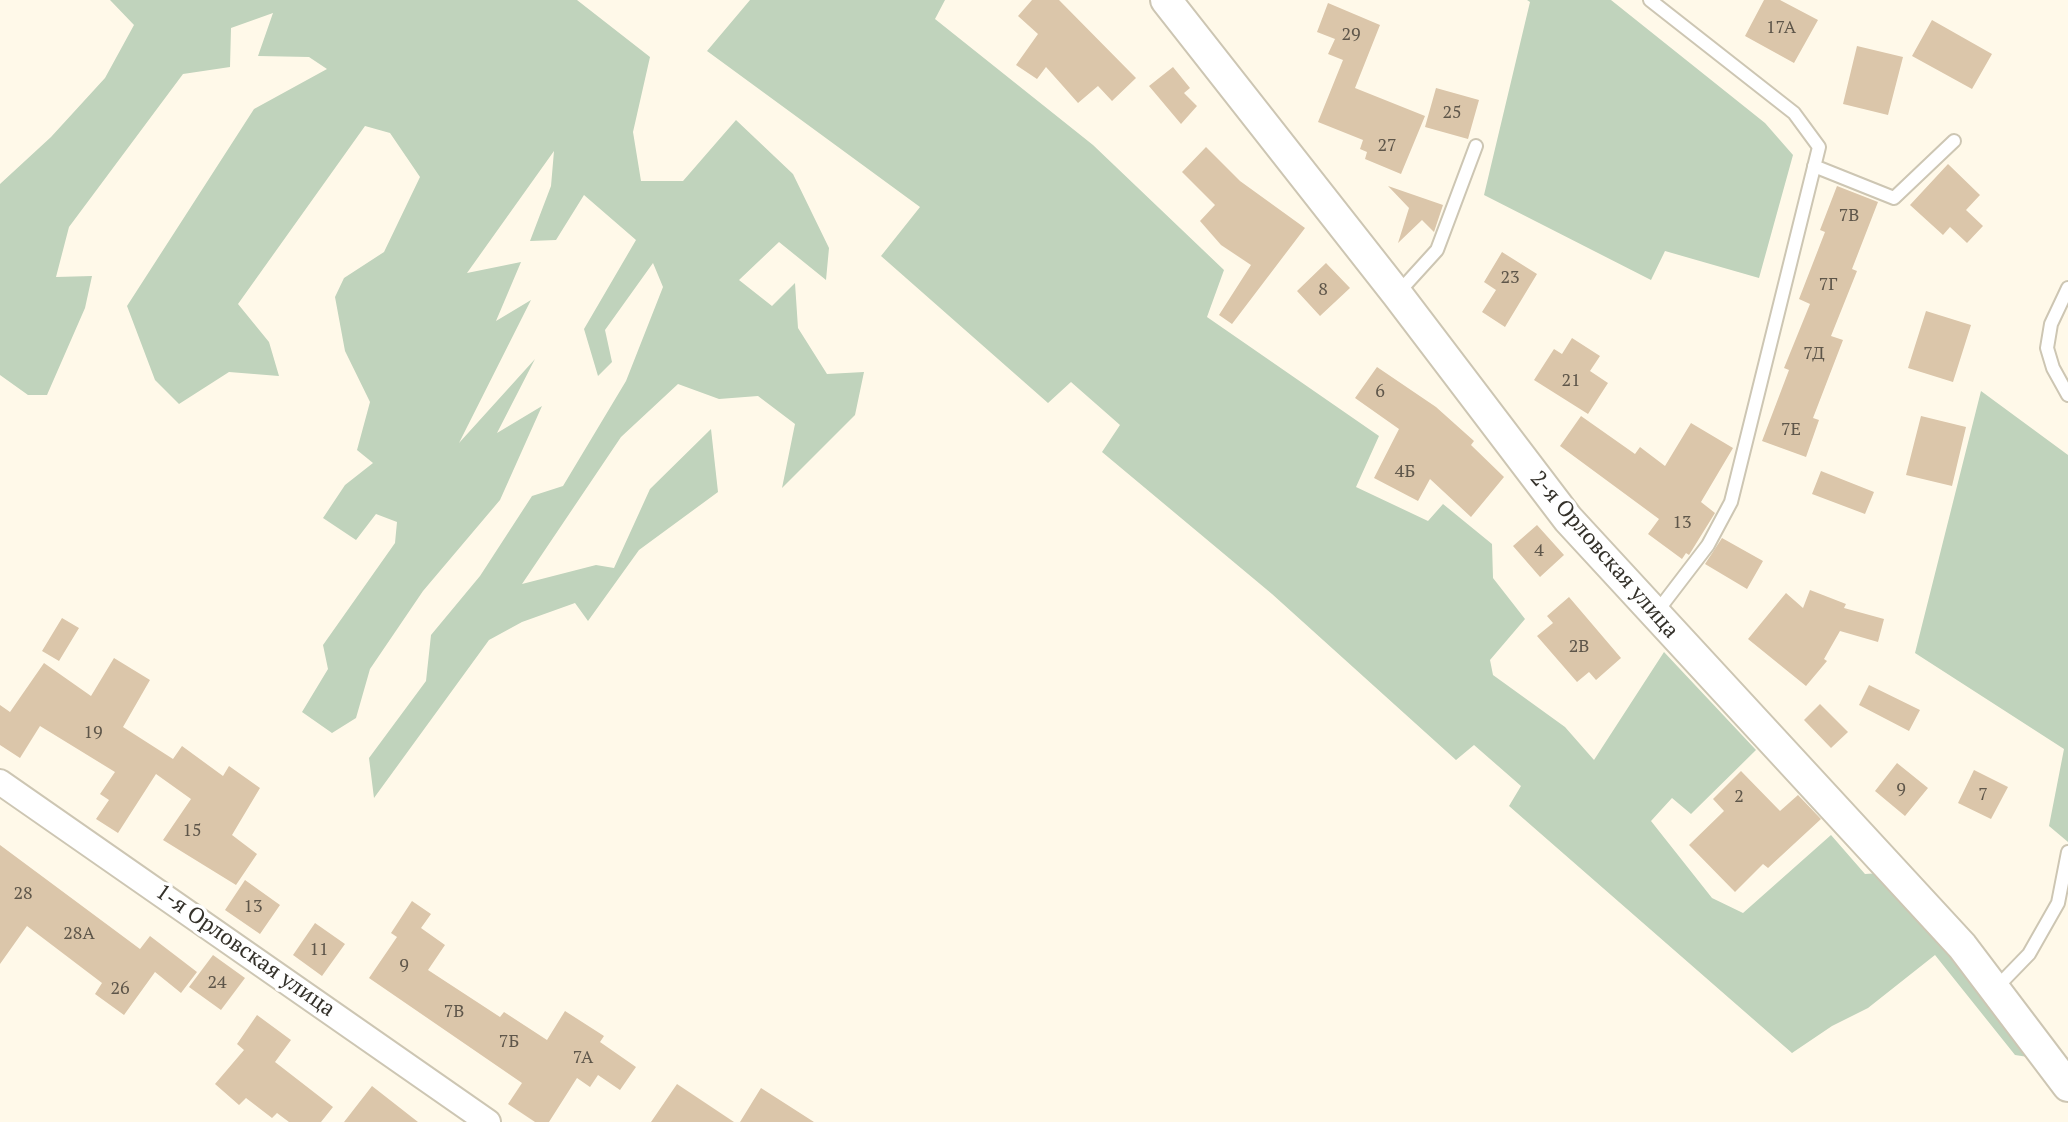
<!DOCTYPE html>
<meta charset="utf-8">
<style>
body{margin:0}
canvas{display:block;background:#fff9e9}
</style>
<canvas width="2068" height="1122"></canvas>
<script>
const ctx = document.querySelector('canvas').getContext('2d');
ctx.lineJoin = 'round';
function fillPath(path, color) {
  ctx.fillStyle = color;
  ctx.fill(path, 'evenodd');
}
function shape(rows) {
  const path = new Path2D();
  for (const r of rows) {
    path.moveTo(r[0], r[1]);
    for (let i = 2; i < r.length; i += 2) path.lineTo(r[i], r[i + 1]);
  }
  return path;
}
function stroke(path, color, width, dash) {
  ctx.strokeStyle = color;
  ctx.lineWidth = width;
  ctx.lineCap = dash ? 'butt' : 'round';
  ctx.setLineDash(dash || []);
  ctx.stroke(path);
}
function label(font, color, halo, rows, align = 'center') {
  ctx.font = font + ' "PT Serif",serif';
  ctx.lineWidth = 7;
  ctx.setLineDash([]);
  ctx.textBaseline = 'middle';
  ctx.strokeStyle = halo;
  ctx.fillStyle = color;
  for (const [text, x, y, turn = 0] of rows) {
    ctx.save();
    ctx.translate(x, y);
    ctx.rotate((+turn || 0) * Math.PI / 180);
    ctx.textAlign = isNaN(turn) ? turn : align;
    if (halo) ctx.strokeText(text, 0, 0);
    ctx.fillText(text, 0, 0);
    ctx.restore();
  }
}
fillPath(shape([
 [110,0,577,0,650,57,633,132,641,181,683,181,736,120,793,174,829,248,826,280,779,242,739,280,772,306,795,283,798,328,827,374,864,372,855,415,782,488,795,424,758,396,719,399,678,384,621,437,522,584,596,565,614,568,650,489,711,429,718,492,639,550,588,621,575,603,522,622,489,640,374,798,369,758,426,681,431,635,480,576,532,496,563,486,626,381,663,287,653,263,605,330,612,362,598,376,584,329,636,240,584,195,556,240,530,241,551,186,554,151,467,273,521,262,496,321,531,300,459,443,535,359,497,433,542,406,500,500,423,591,370,669,356,718,332,733,302,712,328,669,323,645,395,543,397,522,376,514,356,540,323,518,345,485,373,463,357,450,370,402,345,351,335,297,344,278,384,252,420,177,390,133,365,126,238,304,269,342,279,376,229,372,179,404,155,380,127,306,254,109,327,69,309,57,258,56,273,13,231,28,230,67,183,74,69,227,56,277,92,276,85,308,47,395,28,395,0,375,0,184,51,137,105,78,134,25],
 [750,0,945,0,935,19,1093,145,1224,270,1207,317,1379,436,1356,487,1428,521,1443,504,1492,544,1493,578,1525,619,1490,660,1493,675,1565,727,1594,760,1664,652,1756,750,1691,814,1672,798,1651,821,1712,898,1743,913,1831,835,1865,874,1880,873,1958,955,2028,1057,2015,1055,1935,955,1868,1008,1832,1026,1792,1053,1509,806,1521,786,1474,745,1456,760,1272,594,1102,452,1120,425,1071,382,1048,403,881,256,920,207,707,51],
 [1527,0,1611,0,1765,123,1793,155,1759,278,1665,251,1651,280,1484,195,1530,2],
 [1981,391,2068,455,2068,842,2049,826,2064,749,1915,653]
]), '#c0d3bc');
fillPath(shape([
 [1032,0,1059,0,1136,78,1112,101,1098,86,1078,103,1046,67,1037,79,1016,65,1038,34,1018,16],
 [1764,0,1780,0,1818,20,1794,63,1745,36],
 [1328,3,1380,25,1355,88,1425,116,1401,174,1365,159,1367,152,1360,149,1363,140,1318,122,1343,60,1328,54,1335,39,1317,32],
 [1932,20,1992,54,1972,89,1912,56],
 [1857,46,1903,57,1888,115,1843,104],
 [1173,67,1190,88,1184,93,1197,106,1181,124,1149,86],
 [1436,88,1479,100,1468,139,1425,127],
 [1206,147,1240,181,1305,228,1232,324,1219,315,1251,265,1221,245,1200,221,1215,205,1182,172],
 [1948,164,1980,195,1966,210,1983,226,1967,243,1950,227,1943,235,1910,205],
 [1388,186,1443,205,1434,232,1422,220,1398,243,1409,208],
 [1837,186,1878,202,1852,269,1857,271,1831,336,1843,340,1813,418,1819,420,1806,457,1762,441,1789,370,1784,368,1810,304,1799,299,1825,232,1820,230],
 [1502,252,1537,274,1505,327,1482,312,1496,290,1484,282],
 [1326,263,1350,288,1320,316,1297,291],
 [1926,311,1971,325,1953,382,1908,368],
 [1572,338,1600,356,1590,371,1608,383,1588,414,1534,380,1554,349,1562,354],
 [1377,367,1436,407,1474,441,1471,445,1504,477,1471,517,1430,479,1418,501,1374,478,1399,429,1355,398],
 [1581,416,1635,454,1640,447,1665,466,1691,423,1733,448,1701,502,1715,513,1689,555,1686,553,1682,559,1648,534,1659,519,1560,446],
 [1921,416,1966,427,1952,486,1906,475],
 [1821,471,1874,492,1865,514,1812,494],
 [1537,525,1564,555,1540,577,1513,546],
 [1722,538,1763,561,1747,589,1705,564],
 [1810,590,1846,604,1844,608,1884,619,1878,642,1840,631,1824,659,1827,661,1806,686,1748,639,1786,593,1803,608],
 [1569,597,1621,658,1596,680,1589,672,1577,682,1537,636,1553,623,1547,616],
 [62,618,79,628,59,661,42,651],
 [114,658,150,680,123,727,173,759,182,746,223,776,229,766,260,788,232,835,257,854,236,885,163,840,191,799,156,774,118,833,96,819,109,800,100,794,115,772,40,726,20,758,0,745,0,705,10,712,44,663,91,696],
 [1869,685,1920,710,1909,731,1859,705],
 [1820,704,1848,732,1831,748,1804,720],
 [1897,763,1928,788,1905,816,1875,791],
 [1974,770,2008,787,1991,819,1958,803],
 [1741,771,1780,811,1798,795,1821,819,1768,868,1763,864,1735,892,1689,845,1724,811,1713,799],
 [0,845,140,949,150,936,197,972,181,993,155,972,124,1015,95,994,102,983,27,926,0,964],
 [245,880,280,905,260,934,225,910],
 [412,901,431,914,421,928,445,945,428,970,500,1017,504,1012,547,1040,565,1011,604,1036,600,1042,636,1067,620,1090,598,1075,590,1087,577,1078,549,1122,535,1122,508,1104,522,1083,369,978,397,937,391,933],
 [315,923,345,944,322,976,293,955],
 [213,955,245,978,221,1010,189,987],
 [257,1015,291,1040,275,1062,333,1107,321,1122,289,1122,277,1113,272,1118,246,1098,239,1105,215,1084,244,1050,237,1044],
 [677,1084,734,1122,651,1122],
 [372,1086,418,1122,344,1122],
 [761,1088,814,1122,740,1122]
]), '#dbc6aa');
const service = shape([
 [1650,0,1794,113,1819,147,1731,502,1708,545,1656,613],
 [1814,166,1894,198,1954,141],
 [2068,288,2051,324,2047,348,2053,368,2068,395],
 [1397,294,1437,250,1476,146],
 [1995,989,2029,954,2058,903,2068,852]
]);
const minor = shape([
 [0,782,488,1122]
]);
const tertiary = shape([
 [1166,0,1397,294,1568,519,1962,946,2068,1086]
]);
stroke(service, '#cdc6b3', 16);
stroke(minor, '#cdc6b3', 28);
stroke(tertiary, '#cdc6b3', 34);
stroke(service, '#fff', 12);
stroke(minor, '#fff', 24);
stroke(tertiary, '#fff', 30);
label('18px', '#5e564a', null, [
 ["17А",1781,28],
 ["29",1351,35],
 ["25",1452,113],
 ["27",1387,146],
 ["7В",1849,216],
 ["23",1510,278],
 ["7Г",1828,285],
 ["8",1323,290],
 ["7Д",1814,354],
 ["21",1571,381],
 ["6",1380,392],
 ["7Е",1791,430],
 ["4Б",1405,472],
 ["13",1682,523],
 ["4",1539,551],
 ["2В",1579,647],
 ["19",93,733],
 ["9",1901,790],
 ["7",1983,795],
 ["2",1739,797],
 ["15",192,831],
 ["28",23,894],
 ["13",253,907],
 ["28А",79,934],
 ["11",319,950],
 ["9",404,966],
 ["24",217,983],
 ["26",120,989],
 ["7В",454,1012],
 ["7Б",509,1042],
 ["7А",583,1058]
]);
label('22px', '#34312a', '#fff', [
 ["2-я Орловская улица",1604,555,49],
 ["1-я Орловская улица",245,951,35]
]);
</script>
